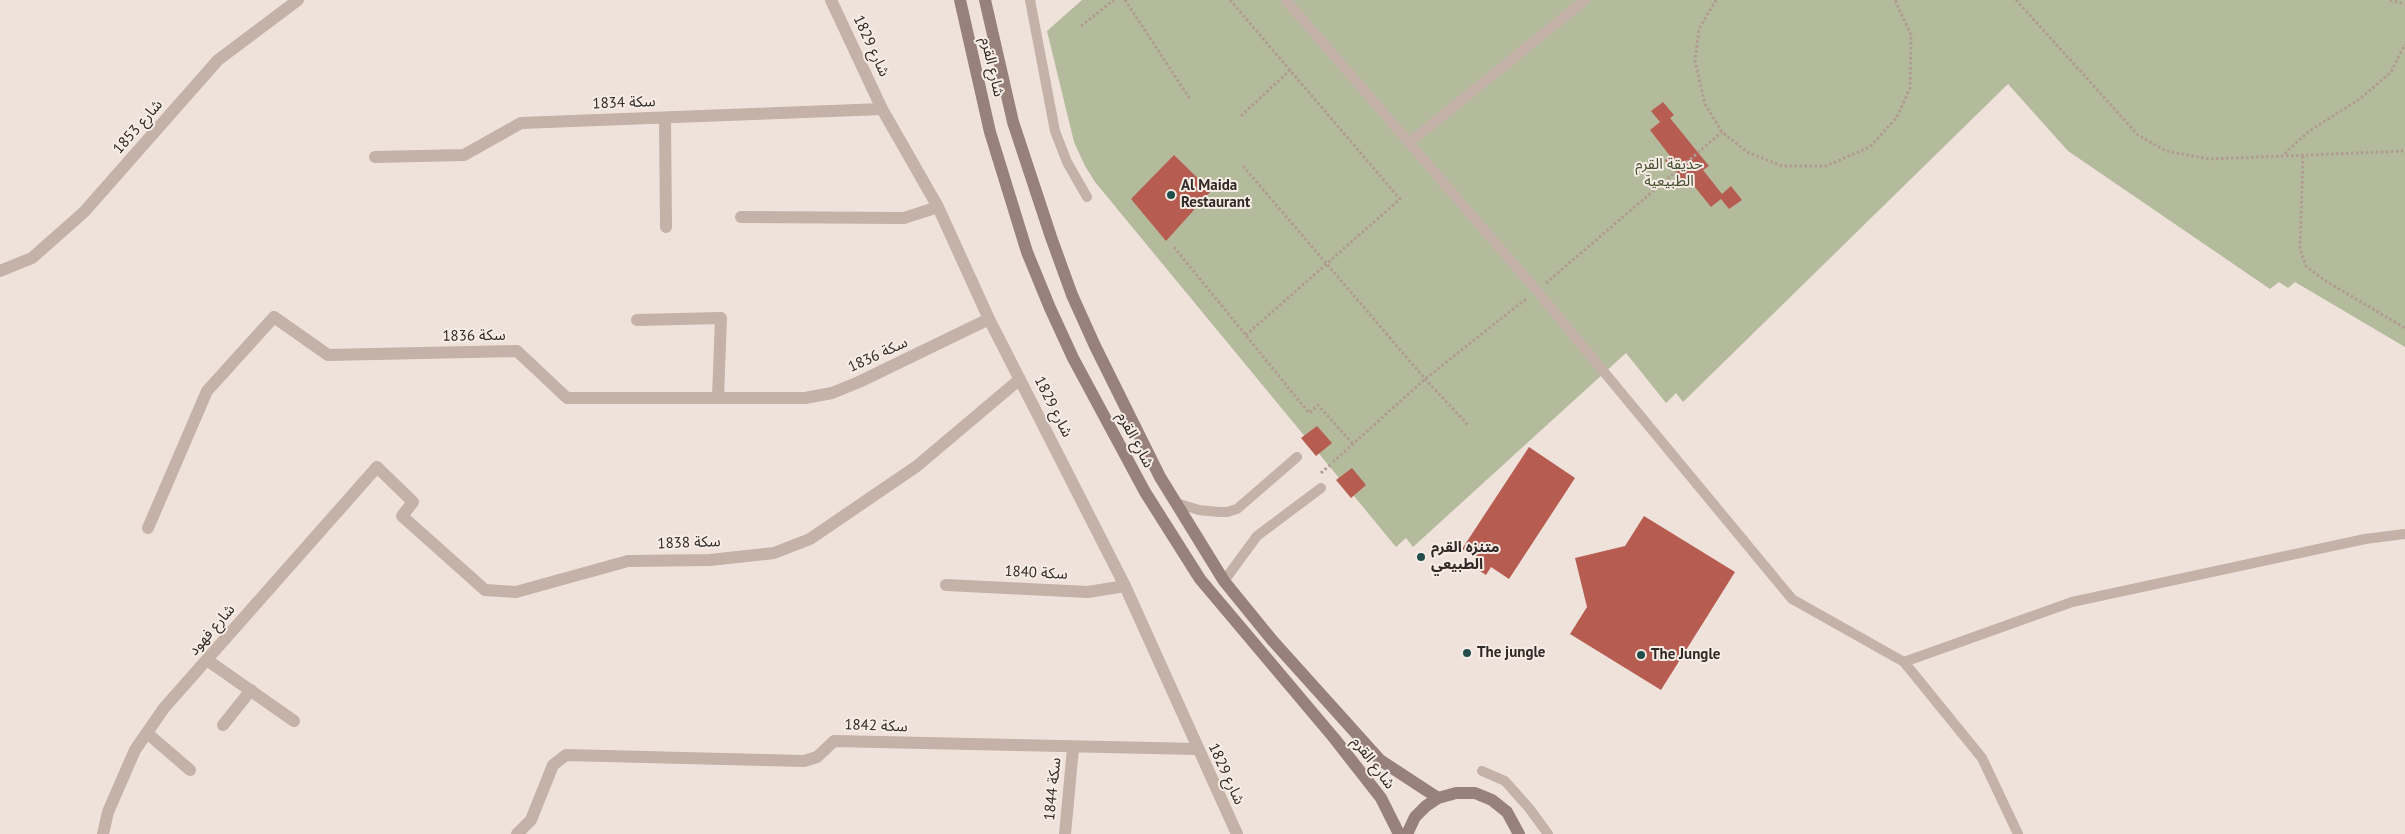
<!DOCTYPE html>
<meta charset="utf-8">
<style>
body{margin:0}
canvas{display:block;background:#eee2da}
</style>
<canvas width="2405" height="834"></canvas>
<script>
const ctx = document.querySelector('canvas').getContext('2d');
ctx.lineJoin = 'round';
function fillPath(path, color) {
  ctx.fillStyle = color;
  ctx.fill(path, 'evenodd');
}
function shape(rows) {
  const path = new Path2D();
  for (const r of rows) {
    path.moveTo(r[0], r[1]);
    for (let i = 2; i < r.length; i += 2) path.lineTo(r[i], r[i + 1]);
  }
  return path;
}
function stroke(path, color, width, dash) {
  ctx.strokeStyle = color;
  ctx.lineWidth = width;
  ctx.lineCap = dash ? 'butt' : 'round';
  ctx.setLineDash(dash || []);
  ctx.stroke(path);
}
function label(font, color, halo, rows, align = 'center') {
  ctx.font = font + ' "PT Sans","Noto Sans Arabic",sans-serif';
  ctx.lineWidth = 4;
  ctx.setLineDash([]);
  ctx.textBaseline = 'middle';
  ctx.strokeStyle = halo;
  ctx.fillStyle = color;
  for (const [text, x, y, turn = 0] of rows) {
    ctx.save();
    ctx.translate(x, y);
    ctx.rotate((+turn || 0) * Math.PI / 180);
    ctx.textAlign = isNaN(turn) ? turn : align;
    if (halo) ctx.strokeText(text, 0, 0);
    ctx.fillText(text, 0, 0);
    ctx.restore();
  }
}
fillPath(shape([
 [1082,0,2405,0,2405,347,2295,282,2288,288,2279,282,2270,289,2068,151,2008,84,1683,402,1676,393,1666,403,1626,353,1413,547,1406,538,1396,547,1095,182,1085,166,1074,142,1047,31]
]), '#b4bb9c');
fillPath(shape([
 [1663,102,1674,115,1670,118,1709,166,1703,170,1722,194,1731,186,1742,200,1729,209,1721,199,1711,207,1690,181,1685,184,1665,160,1670,156,1650,130,1660,122,1651,111],
 [1174,155,1211,191,1166,241,1131,199],
 [1317,426,1332,443,1316,456,1301,438],
 [1529,447,1575,478,1509,579,1491,567,1486,575,1471,565,1476,557,1462,549],
 [1352,468,1366,485,1351,498,1336,480],
 [1644,516,1735,572,1661,690,1570,634,1587,607,1575,558,1625,546]
]), '#b75c50');
stroke(shape([
 [1125,0,1190,99],
 [1230,0,1400,199,1246,335],
 [1716,0,1699,29,1695,61,1705,104,1722,132,1747,152,1782,166,1826,166,1870,147,1897,117,1910,88,1911,35,1895,0],
 [2016,0,2138,135,2166,151,2209,159,2405,151],
 [2390,0,2405,4],
 [1081,26,1114,0],
 [1241,116,1290,70],
 [2303,156,2300,249,2306,266,2324,280,2405,328],
 [2281,157,2308,132,2361,98,2391,72,2405,44],
 [1243,166,1425,379,1469,426],
 [1174,247,1309,413,1318,405,1353,444],
 [1546,283,1722,132],
 [1333,462,1425,379,1526,299],
 [1321,473,1330,465]
]), '#b09b92', 3, [2.5, 2.5]);
stroke(shape([
 [1030,0,1055,131,1067,162,1087,197],
 [1286,0,1537,291,1792,599,1904,662,1982,758,2018,834],
 [1410,142,1585,0],
 [1176,503,1199,510,1219,512,1227,512,1237,509,1297,457],
 [1224,581,1257,536,1321,488],
 [1904,662,2072,602,2365,539,2405,534],
 [1482,771,1505,781,1529,808,1548,834]
]), '#c4b1a8', 10);
stroke(shape([
 [831,0,882,109,938,207,989,319,1125,586,1237,834],
 [665,118,666,227],
 [375,157,464,155,521,123,882,109],
 [741,217,904,218,938,207],
 [0,271,32,258,84,212,218,60,298,0],
 [637,320,721,318,718,397],
 [148,528,207,391,274,317,328,355,517,351,567,398,805,398,832,393,859,382,989,319],
 [946,585,1088,592,1125,586],
 [207,660,294,721],
 [223,725,251,690],
 [147,733,190,770],
 [103,834,108,812,135,750,164,708,377,467,413,502,402,516,485,590,516,592,628,561,710,560,774,553,810,539,917,466,1020,379],
 [517,834,531,820,553,765,566,755,804,761,817,757,834,741,1197,749],
 [1065,834,1073,748]
]), '#c4b1a8', 12);
stroke(shape([
 [960,0,990,132,1027,252,1050,308,1073,358,1145,492,1200,579,1334,738,1381,798,1399,834],
 [985,0,1013,122,1051,237,1072,295,1095,346,1160,477,1224,581,1272,640,1380,760,1438,798],
 [1407,834,1415,817,1426,806,1438,798,1456,793,1475,793,1492,800,1507,812,1519,834]
]), '#97817a', 12);
for (const [x, y, r, color] of [
 [1171,195,5,"#224e4b"],
 [1421,557,5,"#224e4b"],
 [1467,653,5,"#224e4b"],
 [1641,655,5,"#224e4b"]
]) {
  const dot = new Path2D();
  dot.arc(x, y, r, 0, 2 * Math.PI);
  ctx.fillStyle = color;
  ctx.fill(dot);
  stroke(dot, '#f6ede6', 2);
}
label('15px', '#322927', '#f6ede6', [
 ["1829 شارع",871,46,65],
 ["شارع القرم",992,67,77],
 ["سكة 1834",624,103,-2],
 ["شارع 1853",138,127,-49],
 ["سكة 1836",474,336,-1],
 ["سكة 1836",878,355,-25],
 ["1829 شارع",1053,407,63],
 ["شارع القرم",1135,440,62],
 ["1838 سكة",689,543,-2],
 ["سكة 1840",1036,573,3],
 ["شارع فهود",212,630,-49],
 ["سكة 1842",876,726,2],
 ["شارع القرم",1373,763,53],
 ["1829 شارع",1226,774,65],
 ["سكة 1844",1053,789,-84]
]);
label('15px', '#464d2e', '#f6ede6', [
 ["حديقة القرم",1669,165],
 ["الطبيعية",1669,182]
]);
label('bold 15px', '#322927', '#f6ede6', [
 ["Al Maida",1181,186],
 ["Restaurant",1181,203],
 ["متنزه القرم",1431,548],
 ["الطبيعي",1431,565],
 ["The jungle",1477,653],
 ["The Jungle",1651,655]
], 'left');
</script>
